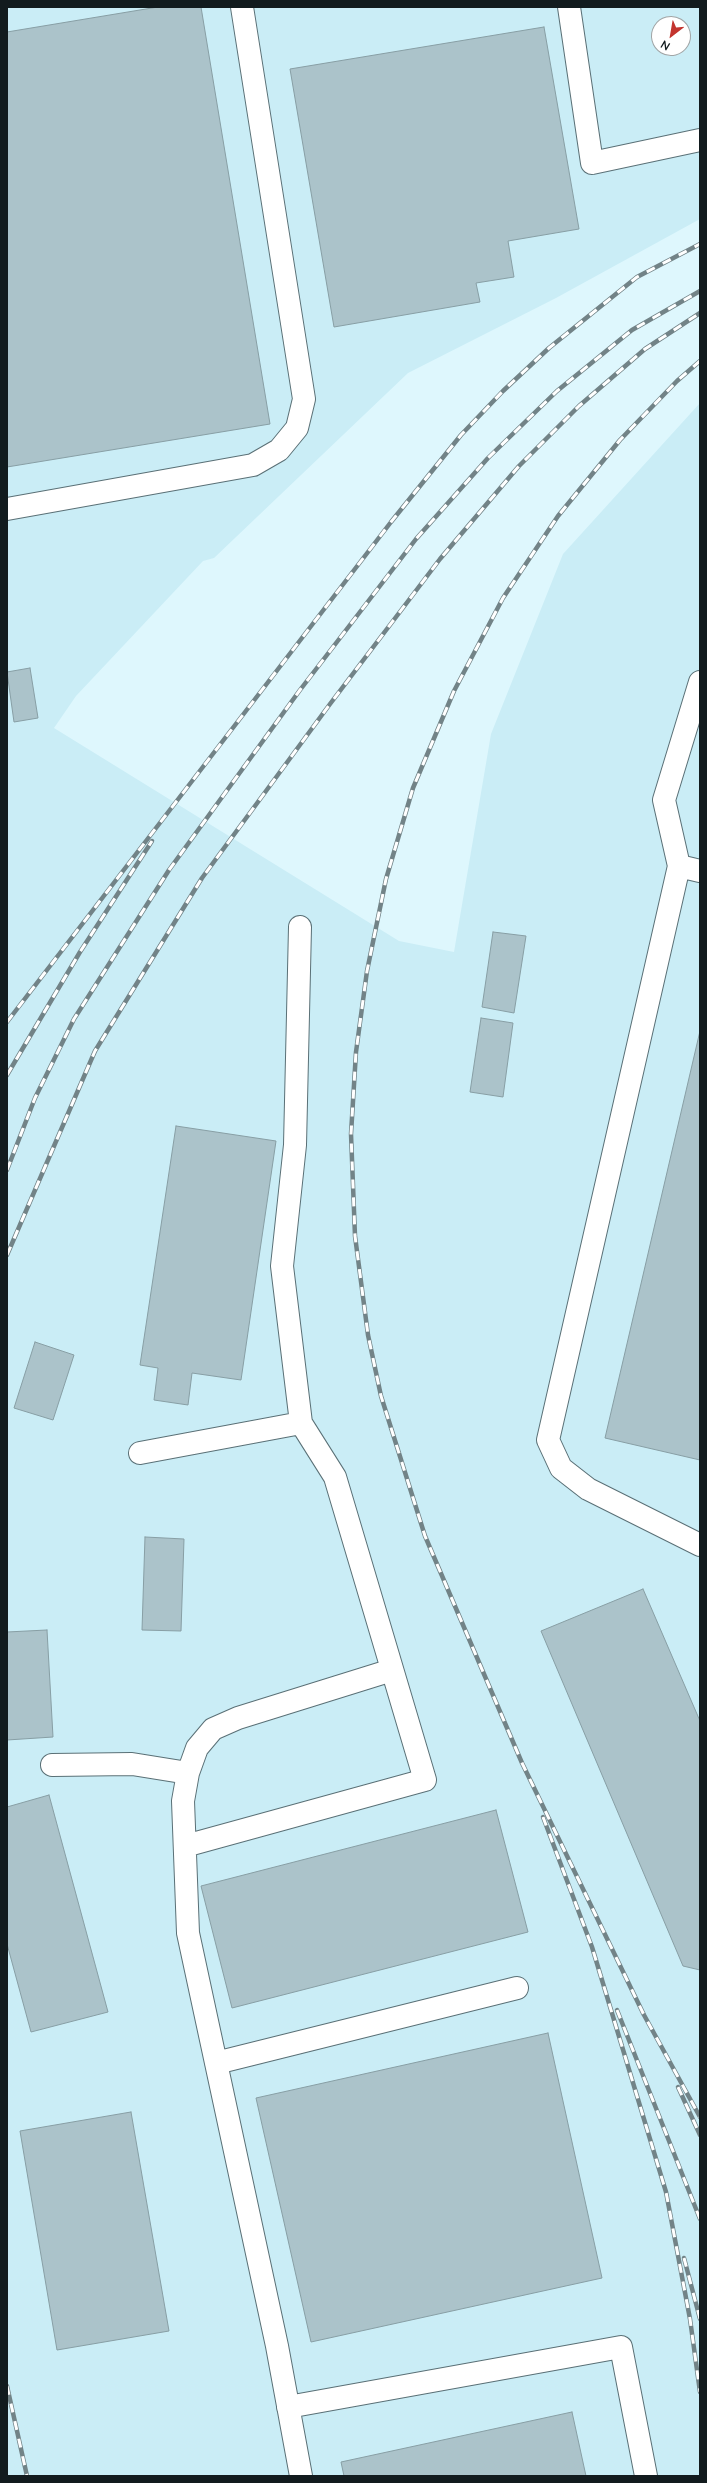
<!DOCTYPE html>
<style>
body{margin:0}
#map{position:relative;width:707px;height:2483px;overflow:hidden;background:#def7fd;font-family:Lato,sans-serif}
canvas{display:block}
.frame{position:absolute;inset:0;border:8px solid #121b1e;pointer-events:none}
.north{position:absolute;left:651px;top:16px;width:40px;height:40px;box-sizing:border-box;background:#fff;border:1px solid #a0a4a5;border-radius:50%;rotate:211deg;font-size:11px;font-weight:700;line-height:16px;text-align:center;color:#121b1e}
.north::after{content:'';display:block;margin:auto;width:14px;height:18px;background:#c3352f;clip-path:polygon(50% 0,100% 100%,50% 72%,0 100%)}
</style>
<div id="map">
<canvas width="707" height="2483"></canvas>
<div class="frame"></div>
<div class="north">N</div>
</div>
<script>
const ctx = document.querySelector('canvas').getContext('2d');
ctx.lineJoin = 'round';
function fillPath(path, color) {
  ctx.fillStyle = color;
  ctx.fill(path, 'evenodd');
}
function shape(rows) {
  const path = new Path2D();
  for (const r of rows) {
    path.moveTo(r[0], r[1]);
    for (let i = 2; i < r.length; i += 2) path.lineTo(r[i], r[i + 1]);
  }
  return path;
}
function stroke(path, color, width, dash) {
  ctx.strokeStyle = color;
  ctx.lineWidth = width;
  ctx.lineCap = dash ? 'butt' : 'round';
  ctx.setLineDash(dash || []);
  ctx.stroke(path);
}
fillPath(shape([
 [7,7,700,7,700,219,556,298,408,373,214,558,203,561,76,696,54,728,399,941,454,952,491,734,563,554,700,403,700,2476,7,2476],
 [659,24,683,24,683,48,659,48]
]), '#caedf6');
const building = shape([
 [158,7,201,7,270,424,7,467,7,32,158,7],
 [544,27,579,229,508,241,514,277,476,283,480,302,334,327,290,69,544,27],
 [30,668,38,718,14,722,7,672,30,668],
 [493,932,526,936,514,1013,482,1007,493,932],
 [481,1018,513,1023,503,1097,470,1092,481,1018],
 [700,1031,700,1460,605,1438,700,1031],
 [176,1126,276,1141,241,1380,192,1373,188,1405,154,1400,158,1368,140,1365,176,1126],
 [35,1342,74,1355,53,1420,14,1408,35,1342],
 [145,1537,184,1539,181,1631,142,1630,145,1537],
 [643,1589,700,1721,700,1970,683,1966,541,1631,643,1589],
 [47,1630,53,1737,7,1740,7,1632,47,1630],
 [49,1795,108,2012,31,2032,7,1944,7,1807,49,1795],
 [496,1810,528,1932,232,2008,201,1886,496,1810],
 [548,2033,602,2278,311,2342,256,2098,548,2033],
 [131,2112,169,2331,57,2350,20,2131,131,2112],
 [572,2412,586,2476,344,2476,341,2462,572,2412]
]);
fillPath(building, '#abc3ca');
stroke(building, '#889fa5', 1);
const minor = shape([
 [569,7,592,163,700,140],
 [7,509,253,465,279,450,297,428,304,399,242,7],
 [700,682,664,800,679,866,548,1440,561,1468,588,1489,700,1545],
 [679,866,700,871],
 [140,1453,301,1423],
 [52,1765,132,1764,188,1773],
 [185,1846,425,1780,335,1477,301,1423,282,1266,295,1145,300,927],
 [216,2063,517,1988],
 [288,2407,621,2347,646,2476],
 [301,2476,277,2346,188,1933,183,1801,188,1773,197,1748,213,1729,238,1718,392,1670]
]);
stroke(minor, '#5a7076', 24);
stroke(minor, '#fff', 22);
const rail = shape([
 [700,361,677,381,620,440,558,516,503,598,454,691,413,788,386,879,367,971,356,1052,351,1134,355,1236,368,1335,381,1396,425,1536,522,1763,644,2015,700,2117],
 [7,1022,391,522,461,435,503,391,549,348,637,277,700,244],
 [7,1075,80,952,152,841],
 [7,1170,35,1098,74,1019,169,870,300,690,416,539,488,458,557,391,632,330,700,291],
 [7,1255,95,1051,202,878,330,704,440,559,519,466,579,406,645,349,700,313],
 [543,1817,592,1947,666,2192,690,2319,700,2392],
 [617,2010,700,2219],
 [678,2087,700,2135],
 [684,2258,700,2319],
 [7,2386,27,2476]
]);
stroke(rail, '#728387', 4.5);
stroke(rail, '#fff', 3, [9]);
</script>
